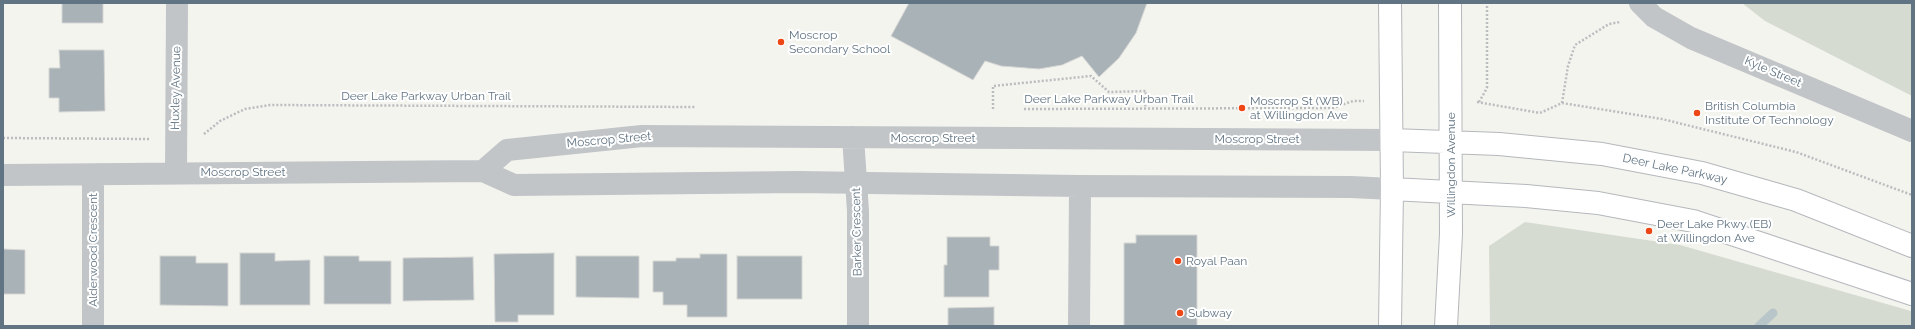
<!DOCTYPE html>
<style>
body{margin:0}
#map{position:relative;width:1915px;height:329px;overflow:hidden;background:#f4f4ef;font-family:Raleway,sans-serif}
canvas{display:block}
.frame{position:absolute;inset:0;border:4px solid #617483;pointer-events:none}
</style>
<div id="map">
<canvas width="1915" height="329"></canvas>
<div class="frame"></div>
</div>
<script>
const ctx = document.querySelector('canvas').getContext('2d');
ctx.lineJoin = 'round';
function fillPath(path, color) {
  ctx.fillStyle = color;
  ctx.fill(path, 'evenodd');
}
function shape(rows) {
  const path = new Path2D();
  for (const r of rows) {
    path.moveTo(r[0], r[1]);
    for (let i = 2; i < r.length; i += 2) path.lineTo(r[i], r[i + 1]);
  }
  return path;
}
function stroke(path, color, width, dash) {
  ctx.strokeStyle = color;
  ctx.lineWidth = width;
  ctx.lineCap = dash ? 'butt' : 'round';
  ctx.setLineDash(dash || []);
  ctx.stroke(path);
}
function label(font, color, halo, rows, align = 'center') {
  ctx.font = font + ' Raleway,sans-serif';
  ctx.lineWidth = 4;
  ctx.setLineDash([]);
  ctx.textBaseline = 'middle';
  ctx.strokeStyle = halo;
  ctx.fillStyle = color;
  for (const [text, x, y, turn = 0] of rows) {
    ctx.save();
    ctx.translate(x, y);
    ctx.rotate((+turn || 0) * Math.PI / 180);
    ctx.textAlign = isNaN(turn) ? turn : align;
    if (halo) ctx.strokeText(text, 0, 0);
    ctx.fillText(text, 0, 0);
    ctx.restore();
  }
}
fillPath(shape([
 [1742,3,1912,3,1912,96,1765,21],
 [1525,222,1680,245,1911,311,1912,326,1490,326,1489,246]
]), '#d5dbd0');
stroke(shape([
 [1759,326,1773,313]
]), '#b8c6ca', 9);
const building = shape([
 [62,3,103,3,103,23,62,23,62,3],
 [909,3,1147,3,1136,33,1119,58,1099,77,1082,56,1062,65,1039,69,1001,66,985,61,973,80,891,36,909,3],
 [59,50,104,50,105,111,59,112,59,98,49,98,49,68,60,68,59,50],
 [1136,235,1197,235,1197,326,1124,326,1124,243,1136,243,1136,235],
 [947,237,990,237,990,246,999,246,999,270,989,270,989,297,944,297,944,265,947,265,947,237],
 [3,249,25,250,25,294,3,294,3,249],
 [240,253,275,253,275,261,310,260,310,305,240,305,240,253],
 [554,253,554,315,518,315,518,322,495,322,494,254,554,253],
 [700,254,727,254,727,317,687,317,687,305,663,305,663,292,653,292,653,261,676,261,676,258,700,258,700,254],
 [160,256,196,256,196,263,228,263,228,306,160,305,160,256],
 [324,256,359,256,359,261,391,261,391,304,324,304,324,256],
 [576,256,639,256,639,298,576,297,576,256],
 [737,256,802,256,802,299,737,299,737,256],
 [473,257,474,300,403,301,403,258,473,257],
 [994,307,994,326,948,326,948,308,994,307]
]);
fillPath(building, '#a9b2b7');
stroke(building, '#d5d5d3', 1);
const major = shape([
 [1390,3,1392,189,1390,326],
 [1392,140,1499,144,1602,154,1702,173,1796,200,1912,246],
 [1392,189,1526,196,1598,203,1693,221,1912,294],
 [1446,326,1451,234,1450,3]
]);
stroke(major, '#b4b8bc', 24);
stroke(shape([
 [1477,102,1540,113,1562,103,1662,119,1796,152,1912,195],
 [1479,102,1487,88,1487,3],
 [1562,103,1568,66,1575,45,1609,24,1620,22],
 [993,109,993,86,1091,76,1109,92,1146,91,1145,108],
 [1024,109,1333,108,1353,101,1364,101],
 [204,134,220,121,245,109,270,105,695,107],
 [3,138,149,139]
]), '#babdbf', 2.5, [2, 2]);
stroke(shape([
 [1640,3,1654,17,1691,38,1912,131],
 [853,137,858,211,858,326],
 [483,171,507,150,642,136,1392,140],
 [176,173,177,3],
 [3,175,483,171,514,185,798,182,1080,186,1351,187,1392,189],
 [93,326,93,175],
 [1079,326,1080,186]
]), '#c1c5c8', 22);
stroke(major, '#fff', 22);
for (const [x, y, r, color] of [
 [781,42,4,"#ee4716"],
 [1242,108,4,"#ee4716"],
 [1697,113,4,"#ee4716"],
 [1649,231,4,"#ee4716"],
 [1178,261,4,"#ee4716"],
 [1180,313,4,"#ee4716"]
]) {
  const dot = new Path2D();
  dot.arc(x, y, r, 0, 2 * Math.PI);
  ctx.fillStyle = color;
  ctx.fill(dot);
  stroke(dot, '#fff', 1.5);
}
label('12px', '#617483', '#fff', [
 ["Moscrop",789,35],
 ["Secondary School",789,49],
 ["Moscrop St (WB)",1250,101],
 ["at Willingdon Ave",1250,115],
 ["British Columbia",1705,106],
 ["Institute Of Technology",1705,120],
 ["Deer Lake Pkwy (EB)",1657,224],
 ["at Willingdon Ave",1657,238],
 ["Royal Paan",1186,261],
 ["Subway",1188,313]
], 'left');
label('12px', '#617483', '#fff', [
 ["Kyle Street",1773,72,23],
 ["Huxley Avenue",176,88,-89],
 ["Deer Lake Parkway Urban Trail",426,96],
 ["Deer Lake Parkway Urban Trail",1109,99],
 ["Moscrop Street",933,138],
 ["Moscrop Street",1257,139],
 ["Moscrop Street",609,140,-5],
 ["Willingdon Avenue",1451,165,-90],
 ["Deer Lake Parkway",1675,169,12],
 ["Moscrop Street",243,172],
 ["Barker Crescent",857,232,-91],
 ["Alderwood Crescent",93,250,-90]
]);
</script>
